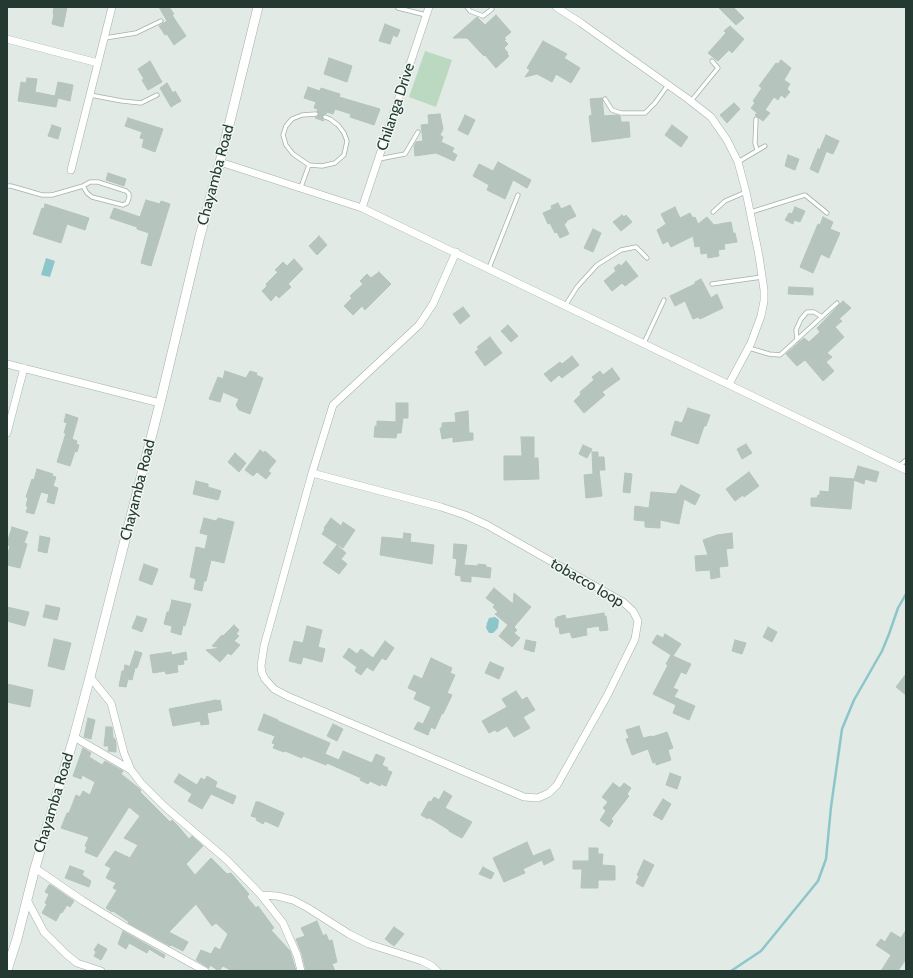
<!DOCTYPE html>
<style>
body{margin:0}
#map{position:relative;width:913px;height:978px;overflow:hidden;background:#e1eae5;font-family:Cabin,sans-serif}
canvas{display:block}
.frame{position:absolute;inset:0;border:8px solid #233931;pointer-events:none}
</style>
<div id="map">
<canvas width="913" height="978"></canvas>
<div class="frame"></div>
</div>
<script>
const ctx = document.querySelector('canvas').getContext('2d');
ctx.lineJoin = 'round';
function fillPath(path, color) {
  ctx.fillStyle = color;
  ctx.fill(path, 'evenodd');
}
function shape(rows) {
  const path = new Path2D();
  for (const r of rows) {
    path.moveTo(r[0], r[1]);
    for (let i = 2; i < r.length; i += 2) path.lineTo(r[i], r[i + 1]);
  }
  return path;
}
function stroke(path, color, width, dash) {
  ctx.strokeStyle = color;
  ctx.lineWidth = width;
  ctx.lineCap = dash ? 'butt' : 'round';
  ctx.setLineDash(dash || []);
  ctx.stroke(path);
}
function label(font, color, halo, rows, align = 'center') {
  ctx.font = font + ' Cabin,sans-serif';
  ctx.lineWidth = 3;
  ctx.setLineDash([]);
  ctx.textBaseline = 'middle';
  ctx.strokeStyle = halo;
  ctx.fillStyle = color;
  for (const [text, x, y, turn = 0] of rows) {
    ctx.save();
    ctx.translate(x, y);
    ctx.rotate((+turn || 0) * Math.PI / 180);
    ctx.textAlign = isNaN(turn) ? turn : align;
    if (halo) ctx.strokeText(text, 0, 0);
    ctx.fillText(text, 0, 0);
    ctx.restore();
  }
}
fillPath(shape([
 [425,51,452,60,436,107,409,97]
]), '#bbd9c1');
fillPath(shape([
 [46,258,55,261,50,277,41,275],
 [495,617,499,620,498,628,493,633,489,633,486,628,487,623,489,618]
]), '#8dc6ca');
stroke(shape([
 [731,971,761,951,818,881,826,859,831,807,842,729,854,700,882,651,889,634,898,608,906,594]
]), '#8dc6ca', 2.5);
const building = shape([
 [54,7,67,7,63,27,52,24,54,14,53,13,54,7],
 [159,7,169,7,174,14,172,15,186,36,174,45,167,34,165,35,159,26,167,21,159,7],
 [718,7,733,7,744,18,736,25,718,7],
 [496,15,511,32,504,38,506,39,504,40,508,44,504,48,508,53,507,54,509,56,496,68,485,55,484,56,467,38,453,38,477,17,485,25,496,15],
 [385,24,400,30,397,37,393,35,390,44,379,41,385,24],
 [730,26,744,39,732,53,729,50,718,61,708,53,726,33,724,31,730,26],
 [543,41,567,54,564,58,580,68,571,83,556,74,552,82,537,74,525,77,530,70,527,68,543,41],
 [329,58,352,66,347,82,324,74,329,58],
 [781,60,791,68,784,80,790,84,787,89,790,92,785,98,781,95,778,100,774,97,765,110,770,113,763,121,755,115,757,113,751,108,755,103,753,101,762,88,759,86,776,63,778,64,781,60],
 [150,61,162,82,148,90,142,80,144,79,138,69,150,61],
 [27,78,37,79,35,92,55,96,58,82,73,85,70,101,58,98,56,107,18,101,21,82,26,83,27,78],
 [167,83,173,93,175,91,181,101,171,107,160,88,167,83],
 [308,87,320,91,321,88,340,94,339,97,380,109,374,125,350,117,351,114,335,109,333,114,327,112,326,114,323,115,322,118,324,121,315,118,318,116,319,114,317,111,318,109,314,108,316,102,304,98,308,87],
 [602,98,604,116,617,115,620,116,621,122,629,122,630,137,592,142,589,116,592,115,590,99,602,98],
 [734,103,740,109,727,123,720,115,734,103],
 [440,114,443,129,440,135,443,137,441,142,454,148,452,152,457,155,454,161,436,153,415,156,414,146,416,142,423,141,421,125,429,124,428,115,440,114],
 [465,115,475,120,468,135,458,130,465,115],
 [128,118,163,129,155,152,142,147,144,139,140,138,142,132,125,126,128,118],
 [52,125,61,128,58,139,48,136,52,125],
 [672,125,688,137,681,147,665,135,672,125],
 [826,135,839,141,833,154,820,149,826,135],
 [818,149,826,152,818,173,810,169,818,149],
 [788,155,799,159,795,170,785,166,788,155],
 [498,162,531,180,527,188,513,180,505,199,487,190,489,185,473,176,479,164,493,171,498,162],
 [108,173,126,179,124,186,106,180,108,173],
 [146,200,160,204,161,201,170,204,151,266,141,263,149,233,137,229,137,227,110,218,114,208,140,217,146,200],
 [558,203,561,209,570,205,576,216,566,221,567,222,564,224,569,234,560,238,557,232,555,233,550,223,548,224,543,213,552,209,551,206,558,203],
 [45,204,89,218,85,230,67,224,61,243,33,234,42,208,44,209,45,204],
 [675,207,680,218,690,213,693,218,695,217,698,224,707,217,714,225,731,222,733,233,735,233,737,242,724,244,725,249,718,250,719,256,708,258,707,253,701,254,700,246,695,247,693,236,671,247,668,241,663,244,657,230,666,224,661,214,675,207],
 [795,207,805,211,800,222,794,220,793,224,785,220,789,213,792,214,795,207],
 [622,215,624,217,626,215,632,222,621,231,613,222,622,215],
 [823,217,833,222,830,229,840,233,829,258,821,254,813,273,800,267,818,224,820,225,823,217],
 [593,229,601,233,593,252,584,248,593,229],
 [319,236,327,245,317,255,309,246,319,236],
 [294,259,303,269,288,284,291,287,279,298,276,295,271,301,262,291,267,286,266,284,278,272,275,270,283,262,287,266,294,259],
 [626,261,638,276,625,286,622,283,612,291,604,281,616,271,614,268,619,264,621,266,626,261],
 [379,272,391,284,365,310,362,306,353,315,344,306,352,298,350,296,363,284,360,281,367,274,371,278,379,272],
 [701,279,711,298,717,294,723,308,700,319,698,317,693,319,685,301,675,306,670,296,695,284,695,282,701,279],
 [789,287,813,288,813,295,788,294,789,287],
 [843,301,851,308,839,319,842,321,835,327,844,337,827,353,832,357,826,362,834,371,823,381,805,360,797,366,786,354,804,338,809,342,820,332,817,328,843,301],
 [463,307,470,316,460,324,453,314,463,307],
 [508,325,518,336,511,342,501,331,508,325],
 [490,337,502,353,485,366,475,352,479,349,477,347,490,337],
 [572,356,579,365,562,378,559,375,551,382,544,374,560,362,562,364,572,356],
 [612,368,620,379,602,392,605,395,584,413,574,401,581,394,580,392,594,380,592,377,600,371,603,375,612,368],
 [225,371,246,378,250,371,257,373,256,375,263,378,250,414,239,410,236,405,239,399,223,392,220,402,209,399,218,377,223,379,225,371],
 [396,403,408,403,408,418,403,418,401,433,397,433,396,438,374,437,375,426,377,426,377,421,396,422,396,403],
 [688,408,710,415,706,426,704,426,698,444,671,435,675,421,682,423,688,408],
 [468,411,469,433,473,433,473,440,453,442,453,437,442,439,440,428,442,428,442,423,456,422,455,413,468,411],
 [66,414,78,418,72,439,77,441,76,444,79,445,77,452,75,451,70,466,57,462,66,433,64,433,67,423,64,422,66,414],
 [521,437,534,437,534,458,538,458,539,479,504,480,504,456,522,456,521,437],
 [746,444,752,453,742,459,737,449,746,444],
 [583,445,592,449,587,458,579,454,583,445],
 [260,450,264,453,265,451,276,461,268,471,271,473,266,479,257,472,253,476,245,470,260,450],
 [592,452,598,452,598,457,604,457,605,470,599,470,602,496,586,498,584,475,593,474,592,452],
 [235,453,246,463,239,472,228,462,235,453],
 [858,466,879,472,876,482,865,479,864,484,854,480,851,509,811,506,811,498,817,498,818,495,820,495,820,491,829,492,830,477,854,479,858,466],
 [37,469,53,474,52,476,56,477,53,486,58,488,54,504,47,502,49,494,41,492,34,514,26,512,28,507,26,506,28,498,26,497,32,479,34,480,37,469],
 [749,472,759,486,744,497,743,495,735,501,726,489,749,472],
 [625,473,632,474,630,493,623,492,625,473],
 [196,481,208,484,208,487,221,491,218,500,193,494,196,481],
 [681,485,700,495,695,505,684,499,679,524,660,520,660,528,645,527,645,521,634,520,635,506,649,508,651,492,676,494,681,485],
 [204,518,216,521,218,518,234,522,224,563,211,560,206,581,204,581,202,591,194,589,196,579,190,577,196,547,205,549,208,535,200,533,204,518],
 [331,518,341,526,343,522,355,530,343,548,322,534,325,529,324,528,331,518],
 [12,527,28,532,24,543,27,544,20,568,7,565,7,557,10,546,7,545,7,543,12,527],
 [404,533,411,534,410,542,434,545,432,564,380,555,382,537,403,539,404,533],
 [732,533,733,548,726,549,728,566,719,567,720,577,711,579,710,570,696,571,695,556,708,555,703,540,717,535,732,533],
 [40,536,50,538,47,553,38,551,40,536],
 [454,544,467,545,464,565,478,566,478,564,486,565,486,567,491,568,490,578,471,576,471,582,461,581,461,576,455,575,457,559,453,558,454,544],
 [337,545,346,553,341,559,347,564,339,574,323,563,337,545],
 [144,564,158,569,152,585,139,580,144,564],
 [494,588,513,604,514,593,531,607,514,627,517,630,514,633,520,638,512,647,499,636,508,625,495,614,498,612,493,607,495,605,486,598,494,588],
 [172,600,191,604,185,626,183,625,181,635,171,632,172,626,164,624,167,612,169,612,172,600],
 [46,605,60,608,57,620,43,617,46,605],
 [7,607,29,612,25,626,7,621,7,607],
 [604,613,604,616,606,616,608,630,600,631,599,626,586,628,587,635,572,638,570,632,560,634,559,627,556,627,555,619,557,618,557,617,565,615,566,619,604,613],
 [137,616,147,619,142,632,132,628,137,616],
 [234,625,239,630,236,634,239,636,234,641,240,645,231,655,228,653,220,662,206,650,221,648,212,646,222,635,223,636,234,625],
 [307,626,322,630,318,647,325,649,322,662,303,657,301,664,289,661,294,641,303,643,307,626],
 [768,627,777,632,772,642,763,637,768,627],
 [665,634,681,644,673,656,691,664,686,674,681,672,673,688,678,690,674,697,695,706,689,720,673,713,676,705,653,694,668,665,666,664,671,655,652,643,657,635,663,638,665,634],
 [54,639,71,643,64,670,48,666,54,639],
 [526,640,536,642,534,652,524,649,526,640],
 [735,640,746,643,742,654,732,651,735,640],
 [385,641,394,648,386,660,382,658,373,671,367,667,361,675,355,671,357,667,343,657,349,648,357,654,361,649,373,658,385,641],
 [135,651,142,653,137,668,130,666,135,651],
 [171,652,172,655,186,652,187,660,183,660,184,664,177,665,178,672,166,674,165,671,153,673,150,655,171,652],
 [431,658,452,668,450,673,455,675,447,693,452,695,443,714,442,713,435,729,431,727,428,735,414,729,418,722,423,724,431,707,414,699,417,692,408,688,414,675,422,679,431,658],
 [490,662,504,668,499,679,485,673,490,662],
 [125,665,135,668,132,680,128,679,126,687,119,686,122,671,124,671,125,665],
 [906,674,906,695,896,687,906,674],
 [7,684,33,690,30,707,7,702,7,684],
 [516,691,522,700,527,697,535,710,523,717,530,728,514,737,507,726,497,732,495,730,489,733,482,721,507,707,502,699,516,691],
 [216,700,216,701,220,700,222,710,207,713,209,724,201,725,200,721,173,726,169,709,216,700],
 [264,714,278,720,278,721,330,743,325,754,339,760,343,751,372,763,376,754,385,758,382,765,388,768,387,770,392,772,386,786,381,784,380,786,370,781,368,784,360,780,361,778,327,763,326,765,303,756,302,758,285,751,284,752,273,748,275,744,272,743,275,736,258,730,264,714],
 [88,718,95,720,91,739,84,737,88,718],
 [333,724,343,729,337,741,327,736,333,724],
 [639,726,643,738,652,736,652,737,667,732,673,748,668,750,671,760,656,765,656,762,653,763,648,749,632,755,626,739,629,738,626,730,639,726],
 [106,727,112,727,113,738,115,739,116,744,116,752,108,751,109,746,104,746,106,727],
 [83,748,91,753,89,757,102,765,105,761,123,771,121,774,141,790,140,792,170,822,172,820,178,826,189,839,192,836,203,846,186,864,195,875,211,858,227,874,231,873,249,894,247,897,256,908,258,906,274,928,271,930,290,951,296,971,232,971,223,966,219,971,210,965,209,968,196,960,201,950,211,954,215,947,220,950,228,934,216,923,212,926,196,904,169,932,188,942,183,951,171,945,170,946,128,923,129,922,113,911,112,912,106,908,117,890,113,888,116,883,106,878,111,868,105,865,115,851,130,858,138,845,124,838,140,816,129,807,97,857,85,852,87,847,85,846,89,837,61,828,67,813,69,813,76,795,80,797,83,791,90,795,95,782,82,775,81,779,73,776,83,748],
 [670,773,681,777,677,789,666,785,670,773],
 [179,774,197,785,201,778,205,780,207,776,217,782,215,787,236,796,233,804,211,794,202,809,188,801,192,794,174,782,179,774],
 [613,783,620,788,624,783,631,788,627,794,629,796,611,819,613,821,609,827,600,820,606,811,603,808,608,802,602,797,613,783],
 [444,791,452,796,445,808,472,822,462,838,456,835,449,831,449,830,428,817,428,819,421,815,429,801,431,802,434,797,439,800,444,791],
 [663,799,671,804,662,820,653,815,663,799],
 [256,802,259,802,284,813,278,827,265,821,263,824,256,820,257,818,251,816,256,802],
 [527,842,533,856,550,849,554,860,544,865,542,860,523,869,525,873,504,882,493,858,527,842],
 [589,848,598,848,598,854,603,854,602,865,615,866,615,880,598,880,598,888,581,888,582,869,573,869,573,861,589,861,589,848],
 [644,860,654,865,643,887,636,883,639,876,637,875,644,860],
 [70,866,84,871,82,875,91,881,89,887,65,878,70,866],
 [483,867,494,873,491,879,479,874,483,867],
 [49,885,51,885,74,901,70,907,67,905,62,913,61,912,56,921,42,913,47,904,45,903,49,894,45,892,49,885],
 [317,921,323,936,326,934,329,941,332,940,337,962,332,964,335,971,306,971,302,954,296,939,305,936,301,928,317,921],
 [394,927,404,934,394,946,385,939,394,927],
 [906,930,906,959,898,971,881,971,891,955,876,945,881,939,885,942,891,932,901,938,906,930],
 [123,931,165,955,164,958,149,949,147,953,129,943,126,949,118,944,123,931],
 [98,944,107,949,101,960,94,956,96,952,94,950,98,944]
]);
fillPath(building, '#b6c4be');
stroke(building, '#b4c3bb', 1);
const service = shape([
 [467,7,470,11,483,16,492,9],
 [398,8,426,15],
 [105,38,136,33,161,21],
 [90,95,122,101,141,103,157,95],
 [605,99,612,110,621,113,645,113,655,103,668,85],
 [691,101,718,68,712,61],
 [756,119,755,143,757,150],
 [379,159,405,154,418,132],
 [738,162,765,146],
 [309,165,293,154,286,145,283,135,286,126,292,119,302,115,316,114],
 [7,186,11,186,42,195,52,195,83,186,90,182,98,182,126,191,129,194,129,198,127,203,123,205,92,197,87,193,83,186],
 [301,187,309,165,322,166,335,163,344,155,347,141,344,133,338,125,330,119,325,117],
 [713,212,725,201,746,192],
 [751,212,805,195,827,213],
 [489,268,518,195],
 [712,284,762,277],
 [565,306,577,287,597,265,621,250,636,247,647,258],
 [797,340,796,330,801,319,807,312,814,312,822,317],
 [644,343,664,300],
 [749,348,769,354,780,355,837,303],
 [899,466,906,460]
]);
const minor = shape([
 [556,7,581,23,688,99,711,117,727,140,738,162,746,192,759,256,764,290,764,301,761,316,751,343,729,384],
 [7,39,98,63],
 [220,162,362,208,906,470],
 [71,170,112,7],
 [362,208,429,7],
 [7,364,160,403],
 [7,433,24,368],
 [312,473,441,507,465,515,487,525,623,602,633,611,638,621,635,639,607,696,580,744,557,785,549,793,538,798,524,797,287,696,274,689,265,679,262,673,261,666,264,646,312,473],
 [312,473,333,405,419,325,433,304,456,252],
 [90,677,111,703,124,753,131,770,141,783,165,807,227,860,261,895,283,923,297,955,301,971],
 [74,737,131,770],
 [35,868,83,901,124,926,205,971],
 [261,895,277,896,293,900,308,908,349,934,369,944,422,961,432,966,437,971],
 [27,900,44,932,66,954,77,963,101,971]
]);
const tertiary = shape([
 [7,970,17,939,35,868,74,737,90,677,160,403,200,236,220,162,258,7]
]);
stroke(service, '#a4b1ab', 5);
stroke(minor, '#a4b1ab', 8);
stroke(tertiary, '#a4b1ab', 10);
stroke(service, '#fff', 3.5);
stroke(minor, '#fff', 7);
stroke(tertiary, '#fff', 9);
label('15px', '#233931', '#f1f7f3', [
 ["Chilanga Drive",396,107,-72],
 ["Chayamba Road",216,175,-75],
 ["Chayamba Road",138,490,-76],
 ["tobacco loop",587,583,30],
 ["Chayamba Road",54,803,-73]
]);
</script>
